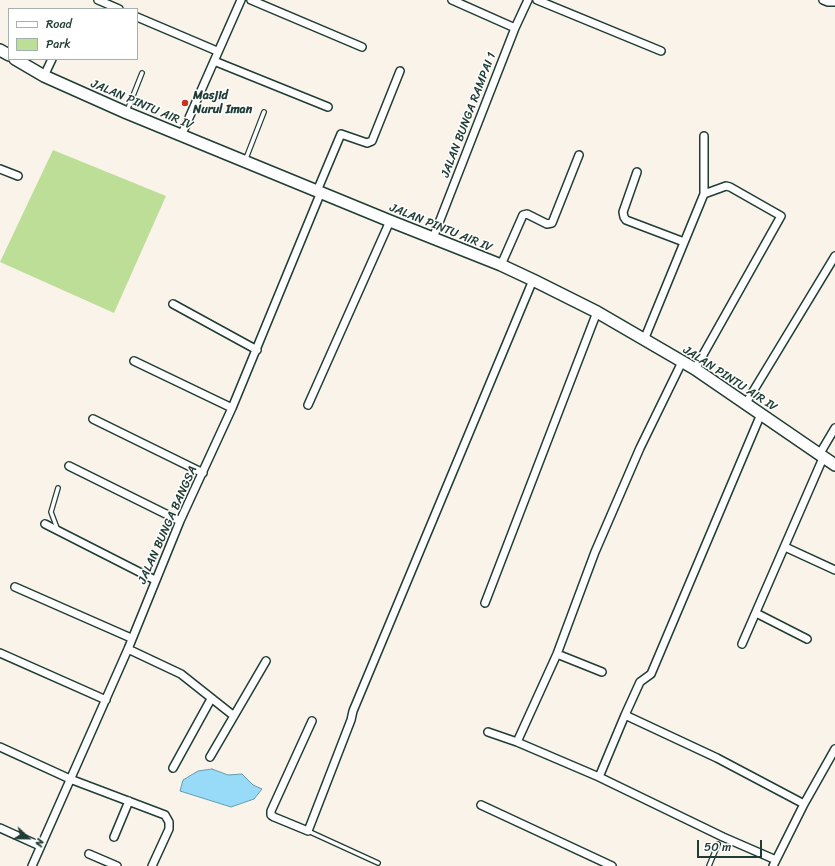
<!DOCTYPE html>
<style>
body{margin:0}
#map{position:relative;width:835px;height:866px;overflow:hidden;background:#f9f3e9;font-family:Sriracha,sans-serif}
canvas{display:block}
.legend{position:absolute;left:8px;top:8px;width:130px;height:52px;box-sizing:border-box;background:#fff;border:1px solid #a5b1ae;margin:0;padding:5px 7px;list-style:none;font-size:12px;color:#1f3d34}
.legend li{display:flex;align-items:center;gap:8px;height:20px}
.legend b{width:20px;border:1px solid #a5b1ae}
.north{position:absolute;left:8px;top:818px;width:40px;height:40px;-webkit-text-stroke:3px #fff;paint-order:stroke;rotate:112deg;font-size:11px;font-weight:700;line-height:16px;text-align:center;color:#1f3d34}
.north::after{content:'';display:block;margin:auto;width:14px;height:18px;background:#1f3d34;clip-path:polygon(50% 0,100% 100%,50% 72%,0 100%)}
.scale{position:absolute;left:697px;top:840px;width:65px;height:18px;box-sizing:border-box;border:2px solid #1f3d34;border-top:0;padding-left:5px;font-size:12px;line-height:14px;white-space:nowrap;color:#1f3d34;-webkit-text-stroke:3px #fff;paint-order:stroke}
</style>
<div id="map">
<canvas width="835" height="866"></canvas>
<ul class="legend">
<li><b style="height:5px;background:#fff"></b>Road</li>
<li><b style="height:11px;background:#bdde97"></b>Park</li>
</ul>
<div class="north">N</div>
<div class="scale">50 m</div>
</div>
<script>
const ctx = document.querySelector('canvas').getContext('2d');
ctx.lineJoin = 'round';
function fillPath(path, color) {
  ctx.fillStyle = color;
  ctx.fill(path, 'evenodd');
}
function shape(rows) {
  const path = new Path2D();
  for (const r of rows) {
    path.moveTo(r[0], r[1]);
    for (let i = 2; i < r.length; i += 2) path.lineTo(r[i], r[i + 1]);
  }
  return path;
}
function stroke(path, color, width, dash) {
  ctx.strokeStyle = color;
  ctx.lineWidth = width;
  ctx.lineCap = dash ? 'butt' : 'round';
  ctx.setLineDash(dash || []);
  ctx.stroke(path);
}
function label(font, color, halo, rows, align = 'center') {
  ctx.font = font + ' Sriracha,sans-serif';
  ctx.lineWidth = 3;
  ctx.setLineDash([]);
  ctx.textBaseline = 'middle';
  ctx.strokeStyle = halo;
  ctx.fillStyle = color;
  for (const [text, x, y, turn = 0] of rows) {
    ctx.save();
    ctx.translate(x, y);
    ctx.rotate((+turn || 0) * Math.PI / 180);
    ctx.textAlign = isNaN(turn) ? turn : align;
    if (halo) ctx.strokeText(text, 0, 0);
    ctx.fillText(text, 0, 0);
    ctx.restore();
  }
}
fillPath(shape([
 [53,150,166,196,114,313,0,262]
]), '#bdde97');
const water = shape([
 [212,769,228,775,242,774,253,785,262,789,254,799,231,807,180,791,183,780,198,771,212,769]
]);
fillPath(water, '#97dbf9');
stroke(water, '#679caa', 1);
const service = shape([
 [127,111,142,73],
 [245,161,264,112],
 [57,528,51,512,58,488],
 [308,831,378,863],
 [709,866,718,844]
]);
const minor = shape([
 [98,0,119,9],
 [251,0,362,47],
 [452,0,515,28],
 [537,0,661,51],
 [823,0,828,2,835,2],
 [137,17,217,51],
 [214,61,328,107],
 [44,76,52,59],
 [181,136,241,0],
 [0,169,18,176],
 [637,172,623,212,624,217,626,220,684,242],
 [317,191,341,134,367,143,372,141,400,71],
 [433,238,515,28,528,0],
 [501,265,523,215,527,214,547,224,552,223,579,155],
 [173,304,257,350],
 [644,340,704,194,704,136],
 [134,361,232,408],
 [682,362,640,448,595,552,557,654,517,742,599,777,723,837,776,860],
 [695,369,781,216,730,187,726,186,704,194],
 [746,403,835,256],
 [308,405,390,221],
 [761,414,651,674,640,682,625,715,717,758,804,804],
 [93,419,203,473],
 [819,455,835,428],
 [69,466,180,521],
 [45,524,155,580],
 [785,547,835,570],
 [15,587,131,638],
 [485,603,597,312],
 [756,613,807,639],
 [742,644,823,458],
 [128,649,181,674,234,716],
 [0,653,106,700],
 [557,654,602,672],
 [312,721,271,811,271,815,274,817,308,831,351,720,353,711,533,280],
 [488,732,517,742],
 [0,747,70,779,165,815,169,822,169,829,152,866],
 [210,757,266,661],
 [173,768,211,699],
 [599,777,625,715],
 [481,805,612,866],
 [0,828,40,846],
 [114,837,129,801],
 [89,854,117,866],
 [32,866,128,649,180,521,232,408,321,192],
 [773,866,804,804,835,749]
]);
const secondary = shape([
 [0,50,9,55],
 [15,59,44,76,127,113,390,221,501,265,533,280,597,312,695,369,835,465]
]);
stroke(service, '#1f3d34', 6);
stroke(minor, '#1f3d34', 10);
stroke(secondary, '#1f3d34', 14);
stroke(service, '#fff', 3.5);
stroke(minor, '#fff', 7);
stroke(secondary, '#fff', 11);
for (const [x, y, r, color] of [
 [185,103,4,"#c8321e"]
]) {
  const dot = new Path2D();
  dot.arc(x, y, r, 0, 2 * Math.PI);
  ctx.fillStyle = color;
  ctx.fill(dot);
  stroke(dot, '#fff', 1.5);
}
label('bold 12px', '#1f3d34', '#fff', [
 ["Masjid",193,96],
 ["Nurul Iman",193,110]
], 'left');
label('12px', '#1f3d34', '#fff', [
 ["JALAN PINTU AIR IV",142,105,23],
 ["JALAN BUNGA RAMPAI 1",469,115,-69],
 ["JALAN PINTU AIR IV",441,228,22],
 ["JALAN PINTU AIR IV",730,379,33],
 ["JALAN BUNGA BANGSA",168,525,-66]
]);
</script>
